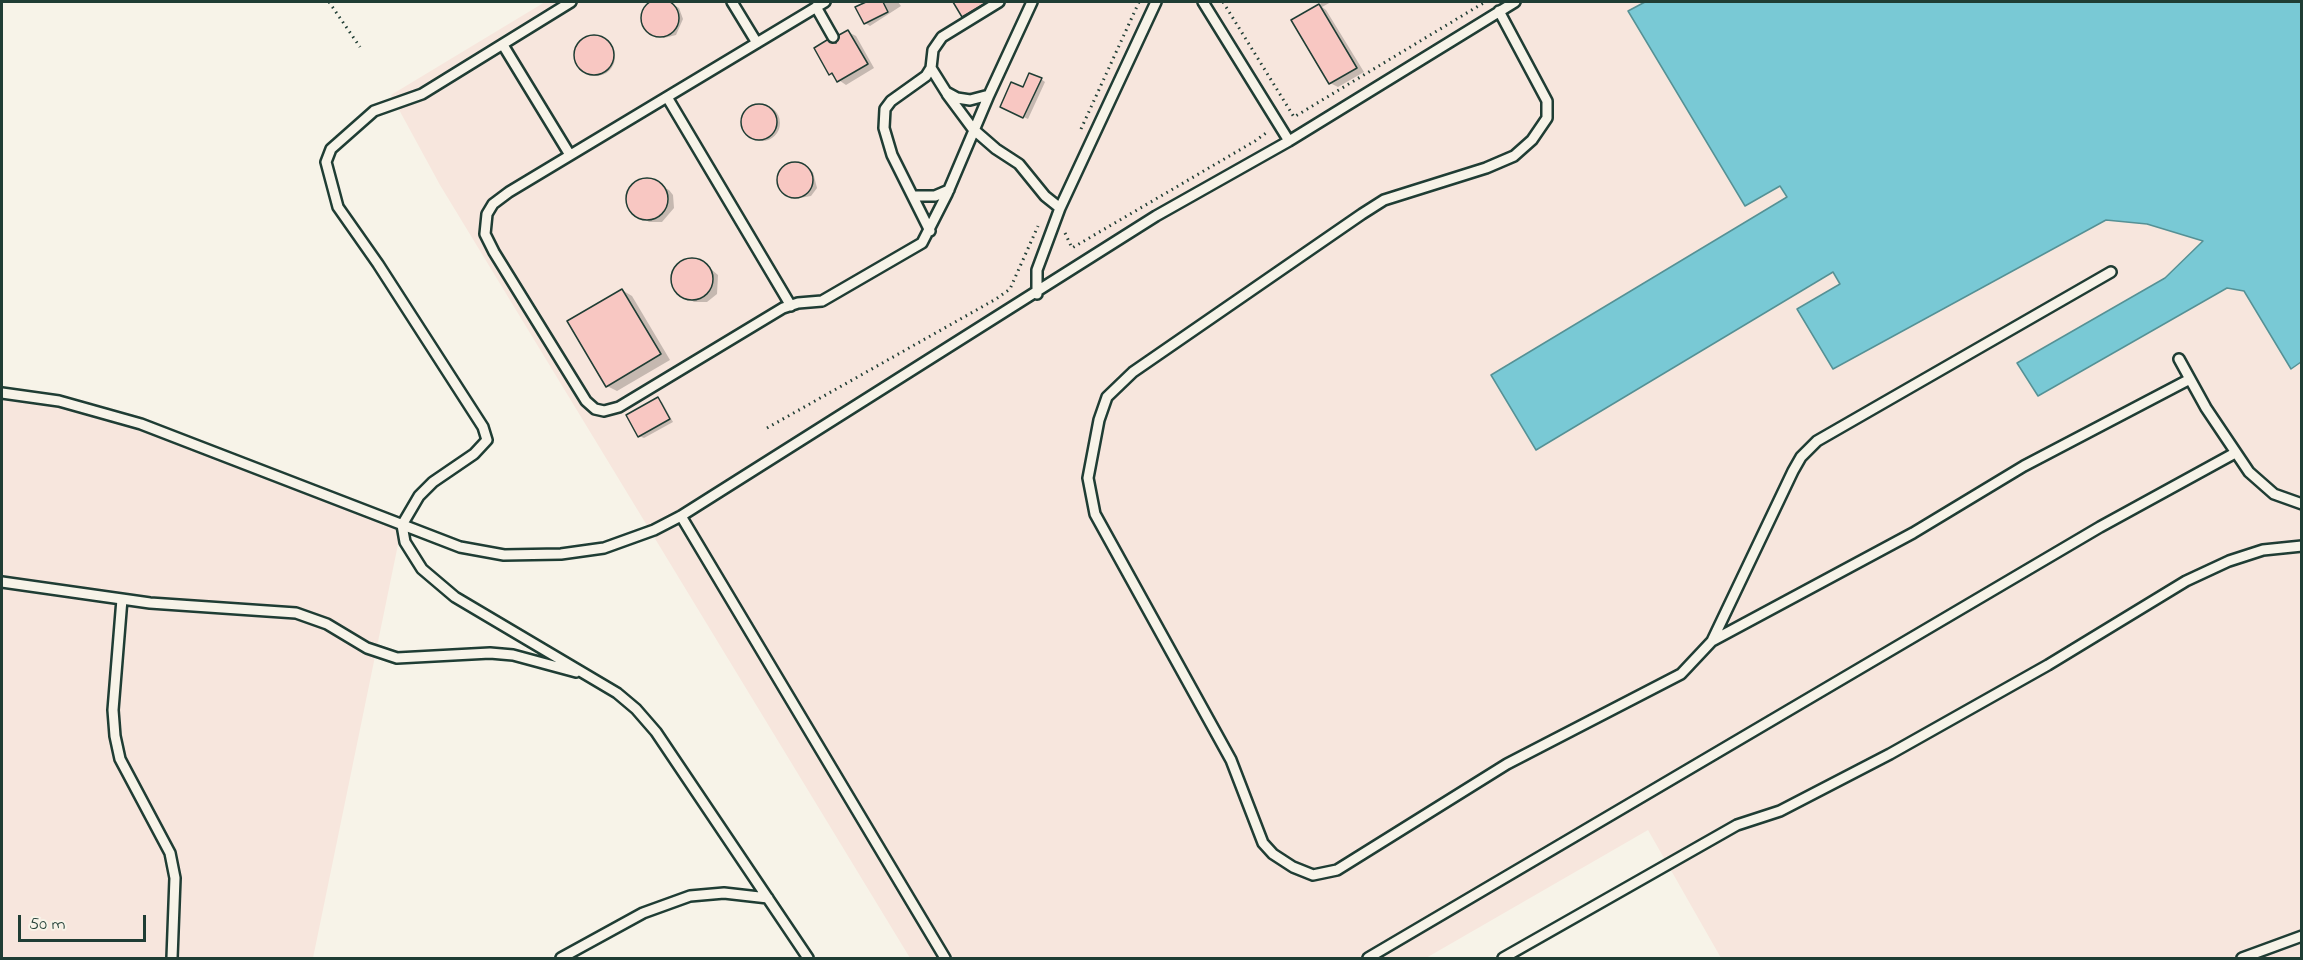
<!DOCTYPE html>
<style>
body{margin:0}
#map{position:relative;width:2303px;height:960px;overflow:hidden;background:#f7f3e8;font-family:"Indie Flower",sans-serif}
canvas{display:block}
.frame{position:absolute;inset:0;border:3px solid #1f3d34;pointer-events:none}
.scale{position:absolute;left:18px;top:915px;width:128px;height:27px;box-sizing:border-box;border:3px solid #1f3d34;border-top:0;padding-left:8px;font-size:18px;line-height:21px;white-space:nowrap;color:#1f3d34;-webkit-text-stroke:4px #f7f3e8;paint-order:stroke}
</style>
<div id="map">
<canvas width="2303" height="960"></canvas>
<div class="frame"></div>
<div class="scale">50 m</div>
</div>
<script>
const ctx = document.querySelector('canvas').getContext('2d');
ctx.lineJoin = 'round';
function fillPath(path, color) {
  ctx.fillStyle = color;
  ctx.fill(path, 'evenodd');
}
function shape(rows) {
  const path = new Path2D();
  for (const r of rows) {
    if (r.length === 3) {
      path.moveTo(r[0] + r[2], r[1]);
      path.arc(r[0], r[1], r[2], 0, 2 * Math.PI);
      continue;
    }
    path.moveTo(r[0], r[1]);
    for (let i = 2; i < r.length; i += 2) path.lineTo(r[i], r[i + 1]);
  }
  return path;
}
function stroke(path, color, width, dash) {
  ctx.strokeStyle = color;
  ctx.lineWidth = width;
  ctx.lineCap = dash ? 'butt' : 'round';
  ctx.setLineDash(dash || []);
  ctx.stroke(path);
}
fillPath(shape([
 [545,2,1645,2,1629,11,1745,206,1780,186,1787,198,1491,375,1536,450,1833,272,1840,284,1833,369,2106,220,2147,224,2203,241,2165,278,2017,364,2039,396,2227,288,2244,291,2291,368,2301,362,2301,958,1721,958,1648,830,1426,958,910,958,440,185,391,95],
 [2,393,141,424,402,525,313,958,2,958]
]), '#f7e6dd');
const water = shape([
 [1645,2,2301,2,2301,362,2291,369,2244,291,2227,288,2038,396,2017,363,2165,278,2203,241,2147,224,2106,220,1833,369,1797,309,1840,284,1833,272,1536,450,1491,375,1787,197,1780,186,1745,206,1628,11,1645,2]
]);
fillPath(water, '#79c9d5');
stroke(water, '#559195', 1.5);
fillPath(shape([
 [654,2,668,2,679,8,683,19,676,35,664,38,644,26,641,14,647,4],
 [869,2,898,2,901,6,870,26,865,23,857,8],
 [955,2,1002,2,970,20,963,15],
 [1319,2,1331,2,1322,7,1326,10,1364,72,1338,87,1330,83,1293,21,1321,4],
 [848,32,856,36,874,68,846,85,830,74,837,45],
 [596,57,19],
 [1041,79,1045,82,1028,119,1006,109,1023,89],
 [762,123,18],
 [793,163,813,172,817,188,811,196,794,199,781,188,778,178,783,168],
 [649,179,669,190,673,195,674,208,662,222,649,222,631,210,627,197,628,191,637,182],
 [688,259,701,261,718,275,717,294,707,302,694,302,675,290,673,284,673,271],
 [622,290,632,296,670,360,617,391,607,386],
 [658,399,662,402,673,422,644,438,639,436]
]), '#0003');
const building = shape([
 [660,18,19],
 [866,2,883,2,888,12,864,24,855,7,866,2],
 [953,2,987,2,962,17,953,2],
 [1319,4,1357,68,1329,84,1291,20,1319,4],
 [848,30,868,64,837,82,832,73,829,75,814,48,827,40,836,43,839,35,848,30],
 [594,55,20],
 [1029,73,1042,78,1023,118,1000,107,1011,82,1023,87,1029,73],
 [759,122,18],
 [795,180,18],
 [647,199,21],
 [692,279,21],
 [622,289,661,354,606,387,567,321,622,289],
 [658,397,670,419,638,437,626,415,658,397]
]);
fillPath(building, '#f8c7c2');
stroke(building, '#1f3d34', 1.5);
const service = shape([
 [571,2,422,94,374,111,331,149,326,162,338,207,378,264,483,427,487,440,474,454,433,482,419,496,402,525,405,542,422,569,455,597,617,693,636,709,656,732,808,958],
 [732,2,757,43],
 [825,2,509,192,493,204,487,214,485,234,494,252,586,401,595,409,604,411,619,407,783,308,798,303,822,301,922,243,947,194,989,95],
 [1203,2,1289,141],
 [816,7,833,37],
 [1499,11,1547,101,1547,118,1532,140,1514,156,1486,168,1384,200,1362,214,1133,372,1107,397,1099,420,1088,478,1095,514,1231,760,1263,843,1273,854,1293,867,1313,875,1337,870,1507,764,1681,674,1712,641,1793,471,1801,457,1817,441,2111,272],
 [503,45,570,155],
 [931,68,946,92,957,98,970,100,989,95,1032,2],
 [947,94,973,129,996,149,1019,164,1045,196,1060,208],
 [667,97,791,306],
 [913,196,935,196,949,190],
 [930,231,892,155,884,128,885,109,891,101,926,76,931,68,933,50,942,37,999,2],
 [1037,294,1037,270,1060,208,1156,2],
 [2179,359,2206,408,2249,472,2274,494,2302,504],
 [2,393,59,401,141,424,460,547,504,555,561,554,604,548,654,530,681,516,1156,216,1289,141,1515,2],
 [681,516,945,958],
 [2,582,150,603,296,613,327,624,367,648,397,658,490,653,513,655,576,672],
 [122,599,113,710,115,736,120,759,170,853,175,878,172,958],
 [1712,641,1913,533,2024,466,2190,379],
 [561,958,643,913,690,896,724,893,768,898],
 [1368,958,2100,527,2235,453],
 [1503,958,1737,825,1780,811,1890,754,2048,665,2186,581,2229,561,2263,550,2302,546],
 [2242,958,2302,936]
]);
stroke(service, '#1f3d34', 14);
stroke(shape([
 [329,2,360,47],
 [1223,2,1294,117,1485,2],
 [1081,129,1139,2],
 [1065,233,1072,248,1255,141,1266,133,1266,130],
 [767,428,996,299,1010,289,1038,226]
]), '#1f3d34', 3, [1.5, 4.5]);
stroke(service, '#f7f3e8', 9);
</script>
